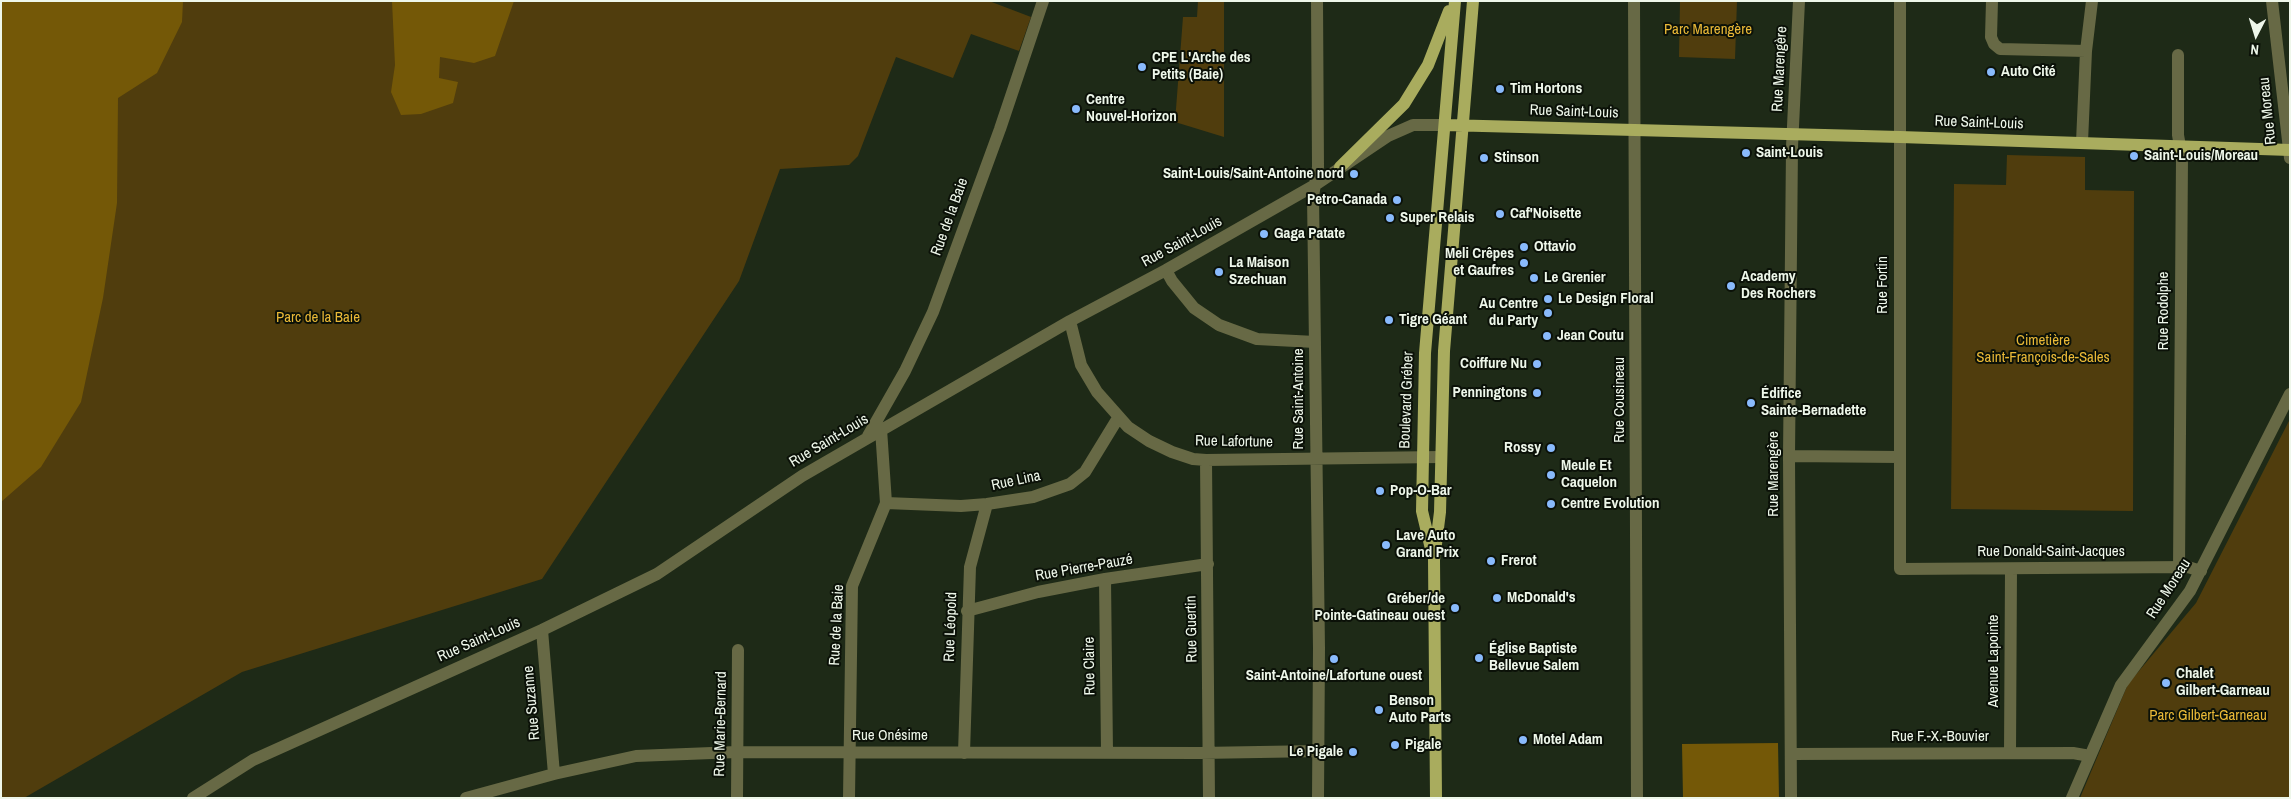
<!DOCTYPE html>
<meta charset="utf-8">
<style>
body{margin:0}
#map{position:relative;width:2291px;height:799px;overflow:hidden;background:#1e2a17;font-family:"Archivo Narrow",sans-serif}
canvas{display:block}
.frame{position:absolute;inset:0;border:2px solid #eef7ea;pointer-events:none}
.north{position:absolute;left:2231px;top:10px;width:50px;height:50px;-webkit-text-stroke:4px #0b1108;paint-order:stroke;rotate:185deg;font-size:14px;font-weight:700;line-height:20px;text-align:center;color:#eef7ea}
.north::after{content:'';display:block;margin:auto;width:18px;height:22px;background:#eef7ea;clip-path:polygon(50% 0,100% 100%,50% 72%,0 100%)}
</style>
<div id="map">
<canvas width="2291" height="799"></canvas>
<div class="frame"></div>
<div class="north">N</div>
</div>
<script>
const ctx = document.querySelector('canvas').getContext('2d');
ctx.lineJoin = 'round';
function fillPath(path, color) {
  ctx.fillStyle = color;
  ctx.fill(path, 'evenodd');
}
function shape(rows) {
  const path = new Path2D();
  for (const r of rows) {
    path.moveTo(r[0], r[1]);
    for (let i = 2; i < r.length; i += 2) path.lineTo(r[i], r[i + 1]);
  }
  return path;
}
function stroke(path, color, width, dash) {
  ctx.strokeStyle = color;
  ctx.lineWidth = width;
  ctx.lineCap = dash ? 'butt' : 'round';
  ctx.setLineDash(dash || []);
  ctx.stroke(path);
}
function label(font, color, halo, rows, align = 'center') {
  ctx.font = font + ' "Archivo Narrow",sans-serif';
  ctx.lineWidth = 4;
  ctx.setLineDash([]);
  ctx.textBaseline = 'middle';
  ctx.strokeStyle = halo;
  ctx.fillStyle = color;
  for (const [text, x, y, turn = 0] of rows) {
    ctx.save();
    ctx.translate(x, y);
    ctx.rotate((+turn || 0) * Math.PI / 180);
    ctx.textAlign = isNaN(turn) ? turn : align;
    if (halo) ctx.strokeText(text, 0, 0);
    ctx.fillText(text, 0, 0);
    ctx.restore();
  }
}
fillPath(shape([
 [1,1,989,1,1031,17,1019,51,971,34,953,78,896,57,858,156,849,165,780,169,739,281,542,579,242,672,24,798,1,798],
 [1198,1,1224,1,1224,137,1175,122,1183,17,1197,17],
 [1680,1,1737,1,1735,59,1679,57],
 [2007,155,2085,157,2085,190,2134,191,2133,511,1951,509,1954,184,2006,185],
 [2290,419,2290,798,2080,798,2128,684,2196,603]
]), '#503d0d');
fillPath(shape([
 [1,1,183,1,182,22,157,73,118,98,117,203,103,298,81,402,41,467,1,502],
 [392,1,514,1,495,56,474,63,440,57,439,78,458,82,453,103,421,114,401,115,391,92,395,65],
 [1778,743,1779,798,1683,798,1682,744]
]), '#745807');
stroke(shape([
 [1317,1,1318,167,1313,196,1319,649,1318,798],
 [1634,1,1637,798],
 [1900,1,1900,569,2188,567,2201,571],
 [1992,1,1991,37,1994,44,2000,49,2086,51],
 [2272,1,2290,158],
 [2178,55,2178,135,2182,158,2179,568],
 [2082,142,2086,51,2092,1],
 [1166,270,1172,281,1194,308,1219,325,1257,339,1315,342],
 [1070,321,1081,365,1097,392,1128,427,1149,441,1172,452,1193,459,1206,460,1440,457],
 [868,436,905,371,933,312,1000,129,1043,1],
 [1789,456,1899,457],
 [1206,460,1209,798],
 [886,503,961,506,987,504,1033,497,1070,484,1085,472,1118,418],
 [1105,579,1107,752],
 [967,611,1038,592,1105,579,1208,564],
 [542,630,554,774],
 [964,753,970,567,987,504],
 [2010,753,2011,569],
 [1791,754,2073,753,2090,756],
 [193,798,253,760,542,630,657,574,802,476,1070,321,1166,270,1315,185,1388,136,1413,125,1445,125],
 [466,798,554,774,636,756,737,752,1200,753,1319,751],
 [737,798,738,650],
 [849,798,852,586,886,503,881,429],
 [1791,798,1789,456,1792,147,1799,1],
 [2072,798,2121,685,2190,591,2290,394]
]), '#676945', 12);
stroke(shape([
 [1445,125,1900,137,2290,150],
 [1340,167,1404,104,1428,65,1449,11],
 [1432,553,1422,511,1425,353,1455,1],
 [1436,798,1434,560,1440,512,1444,351,1473,1]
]), '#a9ac5e', 12);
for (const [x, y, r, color] of [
 [1142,67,5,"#89bafc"],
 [1991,72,5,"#89bafc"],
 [1500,89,5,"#89bafc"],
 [1076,109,5,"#89bafc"],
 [1746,153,5,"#89bafc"],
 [2134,156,5,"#89bafc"],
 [1484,158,5,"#89bafc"],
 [1354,174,5,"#89bafc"],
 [1397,200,5,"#89bafc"],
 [1500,214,5,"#89bafc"],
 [1390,218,5,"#89bafc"],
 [1264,234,5,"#89bafc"],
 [1524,247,5,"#89bafc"],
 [1524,263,5,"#89bafc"],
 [1219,272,5,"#89bafc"],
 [1534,278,5,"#89bafc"],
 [1731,286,5,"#89bafc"],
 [1548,299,5,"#89bafc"],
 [1548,313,5,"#89bafc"],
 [1389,320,5,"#89bafc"],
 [1547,336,5,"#89bafc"],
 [1537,364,5,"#89bafc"],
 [1537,393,5,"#89bafc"],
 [1751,403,5,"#89bafc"],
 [1551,448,5,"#89bafc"],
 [1551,475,5,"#89bafc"],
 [1380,491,5,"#89bafc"],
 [1551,504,5,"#89bafc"],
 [1386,545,5,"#89bafc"],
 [1491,561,5,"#89bafc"],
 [1497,598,5,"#89bafc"],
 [1455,608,5,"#89bafc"],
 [1479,658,5,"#89bafc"],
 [1334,659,5,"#89bafc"],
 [2166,683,5,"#89bafc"],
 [1379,710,5,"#89bafc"],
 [1523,740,5,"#89bafc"],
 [1395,745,5,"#89bafc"],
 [1353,752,5,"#89bafc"]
]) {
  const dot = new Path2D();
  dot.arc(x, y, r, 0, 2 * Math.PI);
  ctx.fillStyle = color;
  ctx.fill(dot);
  stroke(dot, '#0b1108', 2);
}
label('15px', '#eab937', '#0b1108', [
 ["Parc Marengère",1708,30],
 ["Parc de la Baie",318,318],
 ["Cimetière",2043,341],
 ["Saint-François-de-Sales",2043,358],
 ["Parc Gilbert-Garneau",2208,716]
]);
label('bold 15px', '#eef7ea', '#0b1108', [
 ["CPE L'Arche des",1152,58],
 ["Petits (Baie)",1152,75],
 ["Auto Cité",2001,72],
 ["Tim Hortons",1510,89],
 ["Centre",1086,100],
 ["Nouvel-Horizon",1086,117],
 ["Saint-Louis",1756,153],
 ["Saint-Louis/Moreau",2144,156],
 ["Stinson",1494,158],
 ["Saint-Louis/Saint-Antoine nord",1344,174,"right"],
 ["Petro-Canada",1387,200,"right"],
 ["Caf'Noisette",1510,214],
 ["Super Relais",1400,218],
 ["Gaga Patate",1274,234],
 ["Ottavio",1534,247],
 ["Meli Crêpes",1514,254,"right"],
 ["et Gaufres",1514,271,"right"],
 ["La Maison",1229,263],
 ["Szechuan",1229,280],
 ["Academy",1741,277],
 ["Des Rochers",1741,294],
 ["Le Grenier",1544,278],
 ["Le Design Floral",1558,299],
 ["Au Centre",1538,304,"right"],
 ["du Party",1538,321,"right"],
 ["Tigre Géant",1399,320],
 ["Jean Coutu",1557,336],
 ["Coiffure Nu",1527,364,"right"],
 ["Penningtons",1527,393,"right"],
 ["Édifice",1761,394],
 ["Sainte-Bernadette",1761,411],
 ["Rossy",1541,448,"right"],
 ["Meule Et",1561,466],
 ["Caquelon",1561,483],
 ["Pop-O-Bar",1390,491],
 ["Centre Evolution",1561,504],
 ["Lave Auto",1396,536],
 ["Grand Prix",1396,553],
 ["Frerot",1501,561],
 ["McDonald's",1507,598],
 ["Gréber/de",1445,599,"right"],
 ["Pointe-Gatineau ouest",1445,616,"right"],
 ["Église Baptiste",1489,649],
 ["Bellevue Salem",1489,666],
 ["Chalet",2176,674],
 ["Gilbert-Garneau",2176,691],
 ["Saint-Antoine/Lafortune ouest",1334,676,"center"],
 ["Benson",1389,701],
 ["Auto Parts",1389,718],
 ["Motel Adam",1533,740],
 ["Pigale",1405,745],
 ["Le Pigale",1343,752,"right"]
], 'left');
label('15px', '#eef7ea', '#0b1108', [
 ["Rue Marengère",1780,69,-87],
 ["Rue Moreau",2268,111,-96],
 ["Rue Saint-Louis",1574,112,2],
 ["Rue Saint-Louis",1979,123,2],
 ["Rue de la Baie",950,217,-70],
 ["Rue Saint-Louis",1182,242,-29],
 ["Rue Fortin",1883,285,-90],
 ["Rue Rodolphe",2164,311,-90],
 ["Rue Saint-Antoine",1299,399,-90],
 ["Boulevard Gréber",1407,400,-88],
 ["Rue Cousineau",1620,400,-90],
 ["Rue Saint-Louis",829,441,-31],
 ["Rue Lafortune",1234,442,1],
 ["Rue Marengère",1774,474,-90],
 ["Rue Lina",1016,481,-12],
 ["Rue Donald-Saint-Jacques",2051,552],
 ["Rue Pierre-Pauzé",1084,568,-10],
 ["Rue Moreau",2169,589,-57],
 ["Rue de la Baie",837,625,-87],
 ["Rue Léopold",951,627,-88],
 ["Rue Guertin",1192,629,-91],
 ["Rue Saint-Louis",479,640,-24],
 ["Avenue Lapointe",1994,661,-90],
 ["Rue Claire",1090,666,-91],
 ["Rue Suzanne",532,703,-95],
 ["Rue Marie-Bernard",721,724,-89],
 ["Rue Onésime",890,736],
 ["Rue F.-X.-Bouvier",1940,737]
]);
</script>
